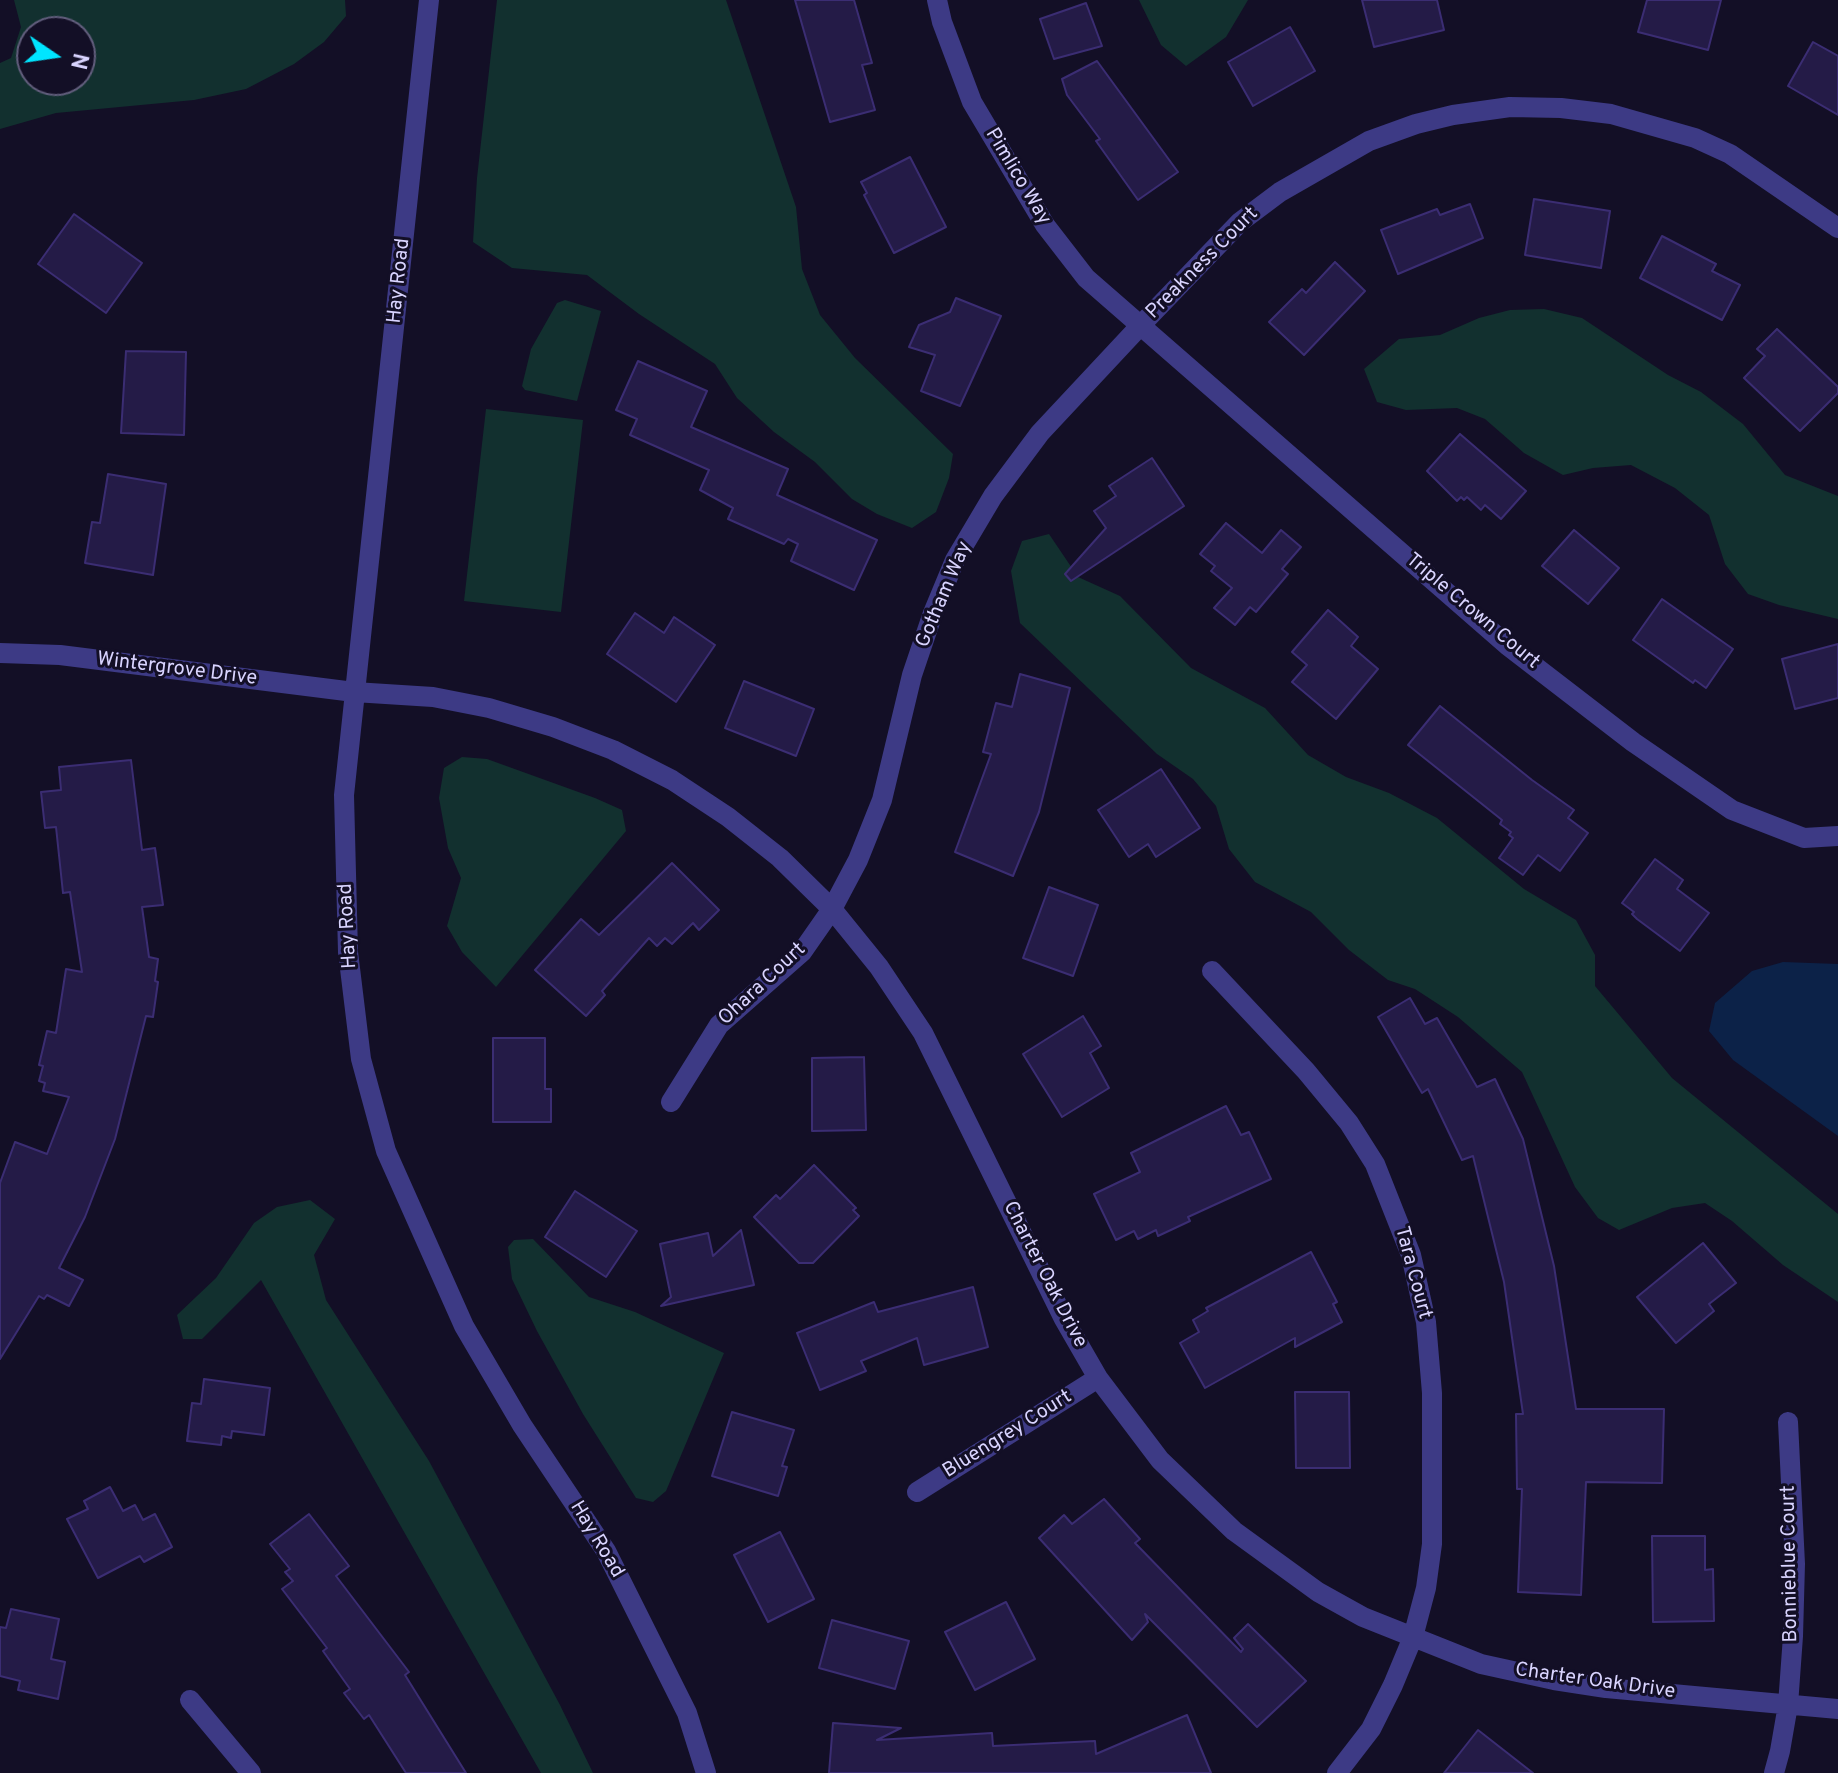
<!DOCTYPE html>
<style>
body{margin:0}
#map{position:relative;width:1838px;height:1773px;overflow:hidden;background:#130f26;font-family:Overpass,sans-serif}
canvas{display:block}
.north{position:absolute;left:16px;top:16px;width:80px;height:80px;box-sizing:border-box;background:#130f26;border:2px solid #625e7d;border-radius:50%;rotate:103deg;font-size:22px;font-weight:700;line-height:32px;text-align:center;color:#d9d4ff}
.north::after{content:'';display:block;margin:auto;width:28px;height:36px;background:#00e5ff;clip-path:polygon(50% 0,100% 100%,50% 72%,0 100%)}
</style>
<div id="map">
<canvas width="1838" height="1773"></canvas>
<div class="north">N</div>
</div>
<script>
const ctx = document.querySelector('canvas').getContext('2d');
ctx.lineJoin = 'round';
function fillPath(path, color) {
  ctx.fillStyle = color;
  ctx.fill(path, 'evenodd');
}
function shape(rows) {
  const path = new Path2D();
  for (const r of rows) {
    path.moveTo(r[0], r[1]);
    for (let i = 2; i < r.length; i += 2) path.lineTo(r[i], r[i + 1]);
  }
  return path;
}
function stroke(path, color, width, dash) {
  ctx.strokeStyle = color;
  ctx.lineWidth = width;
  ctx.lineCap = dash ? 'butt' : 'round';
  ctx.setLineDash(dash || []);
  ctx.stroke(path);
}
function label(font, color, halo, rows, align = 'center') {
  ctx.font = font + ' Overpass,sans-serif';
  ctx.lineWidth = 6;
  ctx.setLineDash([]);
  ctx.textBaseline = 'middle';
  ctx.strokeStyle = halo;
  ctx.fillStyle = color;
  for (const [text, x, y, turn = 0] of rows) {
    ctx.save();
    ctx.translate(x, y);
    ctx.rotate((+turn || 0) * Math.PI / 180);
    ctx.textAlign = isNaN(turn) ? turn : align;
    if (halo) ctx.strokeText(text, 0, 0);
    ctx.fillText(text, 0, 0);
    ctx.restore();
  }
}
fillPath(shape([
 [14,0,345,0,346,16,324,42,294,64,246,89,194,100,56,113,0,129,0,63,11,58,21,27],
 [32,32,80,32,80,80,32,80],
 [497,0,726,0,796,207,802,269,820,315,855,358,953,454,949,478,936,512,912,528,877,514,852,499,815,462,774,432,737,398,715,364,639,314,587,275,512,268,473,242,477,178],
 [1139,0,1248,0,1226,37,1186,66,1161,45],
 [565,300,601,311,577,401,525,390,522,386,531,349,557,303],
 [1544,309,1582,318,1668,375,1701,392,1743,424,1785,475,1838,496,1838,619,1779,605,1748,594,1725,564,1709,515,1675,488,1631,465,1593,468,1563,475,1524,453,1485,419,1457,408,1406,410,1377,402,1364,369,1399,339,1440,335,1479,318,1510,310],
 [486,409,583,420,561,612,464,601],
 [1049,534,1078,577,1120,596,1191,668,1265,708,1308,755,1346,777,1389,793,1437,818,1524,889,1576,920,1595,955,1595,986,1672,1078,1838,1214,1838,1302,1783,1265,1732,1221,1705,1203,1672,1208,1619,1230,1598,1218,1575,1187,1522,1072,1458,1017,1415,989,1388,980,1349,950,1311,912,1255,882,1229,849,1216,806,1193,779,1157,754,1020,623,1011,571,1022,541],
 [462,757,487,759,595,798,622,810,626,831,496,987,462,952,447,926,461,878,448,848,439,798,444,768],
 [310,1200,335,1219,314,1255,326,1300,429,1461,560,1705,593,1773,541,1773,261,1280,202,1339,183,1339,177,1315,216,1278,254,1223,277,1207],
 [533,1239,589,1297,635,1312,724,1353,666,1491,653,1502,636,1498,583,1414,537,1331,512,1279,508,1247,514,1240]
]), '#12302f');
fillPath(shape([
 [1783,962,1838,964,1838,1136,1733,1060,1709,1031,1715,1003,1752,971]
]), '#0c2248');
const building = shape([
 [795,0,854,0,872,63,862,65,875,110,830,122,795,0],
 [1362,0,1437,0,1444,30,1374,47,1362,0],
 [1647,0,1721,0,1708,50,1638,32,1647,0],
 [1086,3,1102,46,1054,59,1040,19,1086,3],
 [1290,27,1315,71,1253,106,1228,62,1290,27],
 [1813,42,1838,56,1838,115,1788,86,1813,42],
 [1097,61,1178,172,1138,200,1096,141,1100,139,1067,95,1062,79,1097,61],
 [910,157,946,227,894,253,864,195,867,193,861,182,910,157],
 [1534,199,1610,211,1601,268,1525,255,1534,199],
 [1470,204,1483,238,1398,274,1381,230,1437,209,1440,215,1470,204],
 [74,214,142,263,106,313,38,264,74,214],
 [1662,236,1716,264,1712,271,1740,285,1722,320,1640,278,1662,236],
 [1335,262,1365,291,1304,355,1269,322,1302,289,1306,293,1335,262],
 [956,298,1001,316,960,406,921,391,935,355,909,347,919,325,950,312,956,298],
 [1777,329,1838,387,1838,393,1800,431,1744,378,1765,356,1757,349,1777,329],
 [126,351,186,352,184,435,121,433,126,351],
 [638,361,707,391,691,427,788,469,777,495,877,540,854,590,791,561,798,544,788,539,784,544,728,519,733,508,700,490,709,470,630,435,637,419,616,410,638,361],
 [1460,434,1526,491,1501,519,1485,505,1481,510,1467,497,1464,500,1461,497,1457,501,1427,471,1460,434],
 [1152,458,1184,506,1071,581,1065,574,1106,528,1094,511,1116,496,1109,486,1152,458],
 [108,474,166,484,153,575,85,563,92,522,100,523,108,474],
 [1226,523,1262,553,1281,530,1301,547,1282,569,1288,574,1256,612,1250,607,1235,625,1214,608,1232,588,1211,571,1215,566,1200,554,1226,523],
 [1574,530,1619,568,1588,604,1542,566,1574,530],
 [1662,599,1733,649,1706,688,1695,680,1693,683,1633,640,1662,599],
 [1328,610,1358,637,1351,646,1378,669,1336,719,1292,682,1307,665,1292,652,1328,610],
 [635,613,664,633,674,617,715,645,676,702,607,654,635,613],
 [1838,644,1838,698,1795,709,1782,659,1838,644],
 [1020,674,1070,688,1039,812,1013,876,955,852,991,754,983,752,996,703,1012,707,1020,674],
 [744,681,814,709,796,756,725,728,744,681],
 [1440,706,1532,780,1574,810,1568,818,1588,833,1560,871,1538,855,1523,875,1499,858,1513,838,1509,835,1511,832,1500,824,1502,820,1408,745,1440,706],
 [131,760,142,850,155,848,163,905,142,907,149,957,158,959,155,981,158,982,153,1017,146,1016,115,1139,85,1217,59,1268,83,1280,69,1306,47,1295,44,1299,39,1296,0,1359,0,1183,15,1142,47,1154,69,1097,43,1091,45,1083,39,1081,43,1066,39,1065,47,1031,56,1033,66,969,82,972,70,892,63,893,56,827,45,828,41,792,61,790,59,767,131,760],
 [1161,769,1200,828,1156,857,1148,844,1129,857,1098,810,1161,769],
 [1655,859,1683,880,1677,889,1709,913,1680,951,1637,919,1632,914,1634,912,1622,903,1655,859],
 [672,863,719,910,699,930,693,923,672,944,665,938,657,946,649,938,602,991,605,995,586,1016,535,970,581,919,599,935,672,863],
 [1049,887,1098,905,1073,976,1023,958,1049,887],
 [1410,998,1425,1024,1437,1018,1477,1087,1495,1079,1523,1139,1554,1266,1576,1409,1664,1409,1662,1483,1586,1482,1581,1595,1518,1592,1522,1489,1517,1489,1516,1414,1523,1414,1504,1282,1473,1156,1462,1160,1428,1089,1422,1093,1378,1017,1410,998],
 [1083,1016,1101,1046,1090,1053,1109,1088,1062,1117,1023,1054,1083,1016],
 [493,1038,545,1038,545,1089,551,1089,551,1122,493,1122,493,1038],
 [864,1057,866,1130,812,1131,812,1058,864,1057],
 [1226,1106,1241,1135,1249,1132,1271,1179,1188,1217,1190,1221,1158,1236,1156,1230,1138,1239,1134,1231,1116,1240,1094,1194,1140,1172,1131,1153,1226,1106],
 [814,1165,856,1208,853,1210,859,1216,813,1263,799,1263,754,1217,776,1195,780,1199,814,1165],
 [575,1191,637,1231,606,1277,545,1237,575,1191],
 [741,1230,754,1285,661,1306,671,1297,660,1244,708,1233,713,1256,741,1230],
 [1703,1243,1736,1283,1709,1304,1714,1311,1676,1343,1637,1297,1703,1243],
 [1311,1252,1337,1302,1333,1304,1342,1322,1295,1347,1295,1338,1205,1388,1180,1343,1199,1332,1193,1320,1208,1311,1206,1308,1311,1252],
 [973,1287,988,1347,924,1365,917,1338,861,1361,866,1371,820,1390,797,1333,874,1302,878,1312,973,1287],
 [204,1379,270,1388,264,1435,232,1431,231,1438,222,1436,221,1445,187,1441,192,1403,201,1404,204,1379],
 [1295,1392,1349,1392,1350,1468,1296,1468,1295,1392],
 [732,1412,794,1430,782,1466,787,1467,778,1496,712,1476,732,1412],
 [110,1487,123,1511,135,1505,143,1520,155,1514,172,1547,144,1562,140,1556,98,1578,67,1519,88,1509,84,1501,110,1487],
 [1104,1499,1140,1539,1135,1543,1241,1652,1243,1649,1234,1638,1248,1624,1306,1681,1257,1727,1145,1614,1148,1622,1132,1640,1039,1538,1064,1515,1072,1524,1104,1499],
 [309,1514,349,1566,336,1576,409,1672,405,1675,466,1773,406,1773,369,1715,364,1719,344,1693,350,1689,323,1651,327,1648,282,1589,293,1581,285,1572,290,1569,270,1544,309,1514],
 [780,1532,814,1599,768,1622,734,1555,780,1532],
 [1652,1536,1705,1536,1705,1570,1713,1569,1714,1621,1653,1622,1652,1536],
 [1006,1602,1035,1659,975,1690,945,1632,1006,1602],
 [11,1609,59,1619,51,1659,65,1662,58,1699,18,1690,20,1681,0,1676,0,1627,6,1628,11,1609],
 [832,1620,909,1641,895,1689,819,1668,832,1620],
 [1187,1715,1211,1773,829,1773,833,1723,901,1728,877,1740,992,1733,993,1746,1095,1741,1096,1754,1187,1715],
 [1478,1730,1533,1773,1444,1773,1478,1730]
]);
fillPath(building, '#241b47');
stroke(building, '#3b2d73', 2);
stroke(shape([
 [429,0,344,795,348,952,361,1059,386,1151,464,1326,522,1425,606,1551,687,1713,706,1773],
 [937,0,942,22,972,102,1045,225,1086,278,1507,645,1633,742,1732,810,1804,838,1838,836],
 [0,653,60,655,354,692,433,697,489,708,553,727,613,750,672,780,728,817,780,858,832,909,879,967,923,1033,1064,1319,1098,1378,1160,1460,1234,1531,1318,1592,1363,1617,1481,1664,1554,1680,1606,1688,1838,1709],
 [1212,971,1306,1071,1349,1123,1375,1164,1411,1255,1426,1322,1432,1393,1432,1544,1426,1588,1413,1637,1393,1685,1371,1729,1337,1773],
 [671,1102,719,1025,802,952,832,909,858,860,882,800,912,675,933,613,955,560,993,496,1040,433,1140,326,1240,222,1280,192,1369,141,1416,124,1453,115,1510,107,1561,108,1611,114,1695,138,1730,154,1838,228],
 [917,1492,1098,1378],
 [190,1700,251,1773],
 [1774,1773,1780,1751,1788,1705,1793,1636,1795,1564,1788,1422]
]), '#3d3a85', 20);
label('20px', '#d9d4ff', '#130f26', [
 ["Pimlico Way",1017,177,59],
 ["Preakness Court",1203,264,-45],
 ["Hay Road",400,281,-84],
 ["Gotham Way",945,595,-67],
 ["Triple Crown Court",1472,612,40],
 ["Wintergrove Drive",177,670,7],
 ["Hay Road",349,926,-93],
 ["Ohara Court",763,985,-43],
 ["Tara Court",1412,1273,75],
 ["Charter Oak Drive",1044,1275,63],
 ["Bluengrey Court",1008,1435,-32],
 ["Hay Road",596,1540,59],
 ["Bonnieblue Court",1791,1564,-91],
 ["Charter Oak Drive",1595,1682,8]
]);
</script>
